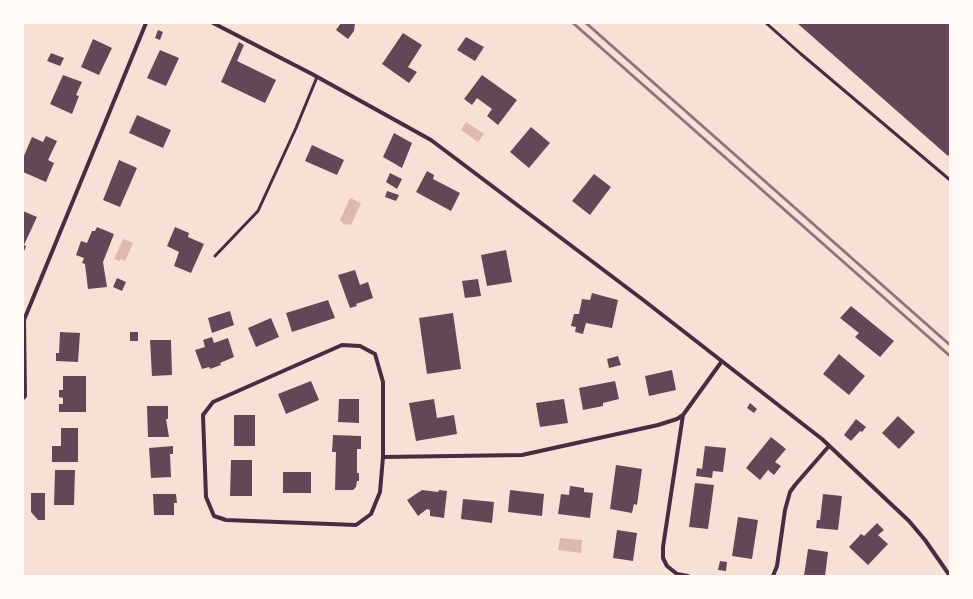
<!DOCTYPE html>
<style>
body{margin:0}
#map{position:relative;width:973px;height:599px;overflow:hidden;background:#f7e1d7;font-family:Mulish,sans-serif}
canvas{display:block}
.frame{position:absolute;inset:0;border:24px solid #fffaf5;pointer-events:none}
</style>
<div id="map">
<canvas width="973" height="599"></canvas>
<div class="frame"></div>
</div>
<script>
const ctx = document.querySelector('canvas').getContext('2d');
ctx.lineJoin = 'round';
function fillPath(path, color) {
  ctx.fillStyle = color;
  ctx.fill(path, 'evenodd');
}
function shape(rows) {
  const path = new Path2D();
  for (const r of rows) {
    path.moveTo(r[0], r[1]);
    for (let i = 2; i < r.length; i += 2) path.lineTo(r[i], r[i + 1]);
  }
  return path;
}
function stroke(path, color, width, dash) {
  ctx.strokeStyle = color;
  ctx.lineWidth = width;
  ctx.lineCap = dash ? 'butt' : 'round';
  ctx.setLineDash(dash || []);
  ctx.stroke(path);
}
fillPath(shape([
 [466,122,484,134,478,142,461,130],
 [350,198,361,203,351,225,349,224,345,225,340,220],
 [123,239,133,243,125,261,121,259,120,261,114,259],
 [560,538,582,540,581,553,558,550]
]), '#dcb8b0');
fillPath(shape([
 [341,23,355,23,354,31,348,39,336,30],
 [797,23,950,23,950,153,948,156],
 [158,30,163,32,160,40,155,38],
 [403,33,422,45,408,67,417,72,409,83,382,64],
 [466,37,484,47,475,61,457,50],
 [93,39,112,48,99,75,81,67],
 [239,42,244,45,237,61,276,80,265,103,221,82],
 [160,50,179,58,166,86,147,78],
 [51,53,64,58,60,66,47,61],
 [63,75,82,82,76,95,79,96,72,114,50,104],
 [482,75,517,100,498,125,487,116,492,109,477,98,472,105,464,99],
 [137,115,171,130,163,148,129,133],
 [531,127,550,143,529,168,510,152],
 [394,133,412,143,402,168,383,157],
 [46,136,57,141,48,160,54,163,46,182,23,172,23,158,32,137,43,142],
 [312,145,344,160,337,175,305,161],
 [119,160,137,168,120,207,103,200],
 [427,171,434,175,433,179,460,193,451,211,416,192],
 [390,173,402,179,397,189,386,182],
 [594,174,611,187,590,215,572,201],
 [387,191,399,195,396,201,385,197],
 [23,211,37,217,24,245,26,246,23,254],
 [97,227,114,234,103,262,107,287,88,289,85,264,82,263,84,258,76,255,81,241,87,243,92,231,95,231],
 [175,227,189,233,188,237,204,244,191,273,174,266,179,252,167,246],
 [506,250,512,282,487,286,481,255],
 [355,270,360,285,368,282,373,298,356,304,357,306,350,308,338,275],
 [117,278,126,282,122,291,113,287],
 [478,279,481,296,465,298,462,281],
 [592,293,618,300,612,328,586,323,583,334,575,332,576,327,571,326,574,314,579,314,582,299,590,300],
 [328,300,335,318,292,332,286,313],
 [851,306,894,341,880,357,855,337,859,333,840,318],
 [230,311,234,325,212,333,208,318],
 [453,313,461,369,427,374,419,318],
 [271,318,279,337,256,347,248,328],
 [60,332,80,333,78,362,56,361,56,353,59,353],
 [130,332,138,332,138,341,130,341],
 [212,337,214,343,228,338,234,357,220,363,221,365,210,369,209,367,202,369,195,350,205,347,203,340],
 [150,340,171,340,172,375,152,376],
 [839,354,865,376,849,395,823,374],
 [618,356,621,365,609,368,607,359],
 [672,370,676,390,649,396,645,376],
 [63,376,86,376,86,412,59,412,59,404,63,404,63,398,59,397,59,390,63,390],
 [311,381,319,400,286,414,278,394],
 [615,381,619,399,603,403,603,406,583,410,579,388],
 [339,399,359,399,359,423,338,422],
 [434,399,437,418,454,415,457,434,416,441,409,403],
 [564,399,568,423,540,427,536,403],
 [750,403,757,409,754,413,747,408],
 [147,406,168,406,168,419,166,419,169,437,148,437],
 [234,415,255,415,255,446,234,446],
 [898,416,915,432,899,449,882,433],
 [856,419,866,427,862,432,860,431,851,441,844,435],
 [61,428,78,428,78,462,52,462,52,446,61,446],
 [333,435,361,436,361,449,357,449,357,473,359,473,359,481,357,481,356,487,353,490,335,490,336,452,332,452],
 [771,437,786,449,775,462,781,466,774,475,768,470,760,480,746,468],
 [173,446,173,454,170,454,171,477,151,478,149,448],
 [705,446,726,448,723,472,713,471,712,478,696,476,697,468,702,469],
 [231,460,252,460,252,496,230,496],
 [616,465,642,469,637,505,634,504,632,513,610,509],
 [55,470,75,470,74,505,54,505],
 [283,472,311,472,311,493,283,493],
 [695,483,714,485,708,529,689,527],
 [570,486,584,488,584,492,593,493,590,518,558,514,561,494,569,495],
 [422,490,438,492,439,490,447,491,444,518,430,516,430,510,427,509,418,516,407,500],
 [510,490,544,494,542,516,508,512],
 [31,493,45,493,45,520,38,520,31,512],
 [153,494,176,494,177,503,174,503,174,515,154,515],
 [823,494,842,496,838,530,816,528,817,520,820,520],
 [463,499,494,502,492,523,461,519],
 [738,517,758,520,752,559,732,556],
 [877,523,884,530,878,535,888,544,868,565,849,547,861,534,864,536],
 [617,530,637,533,633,561,613,558],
 [808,549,828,552,825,576,804,576],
 [720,561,727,562,726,571,718,570]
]), '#644757');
stroke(shape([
 [766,23,801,54,950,180],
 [215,256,258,211,296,128,317,77]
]), '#4a2c40', 3);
stroke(shape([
 [213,23,312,74,431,140,642,299,822,439,909,521,925,540,950,576],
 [23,398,25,396,24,320,146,23],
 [683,415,663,547,663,558,667,566,677,574,688,576],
 [383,457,380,492,371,514,356,525,226,520,214,516,206,497,203,415,213,402,342,345,360,346,375,354,383,382,383,457,522,455,658,425,677,419,683,415,722,361],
 [773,576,777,566,785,510,790,492,795,485,829,446]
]), '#4a2c40', 4);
stroke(shape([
 [573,23,950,356],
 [586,23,950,345]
]), '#8f747c', 3);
</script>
